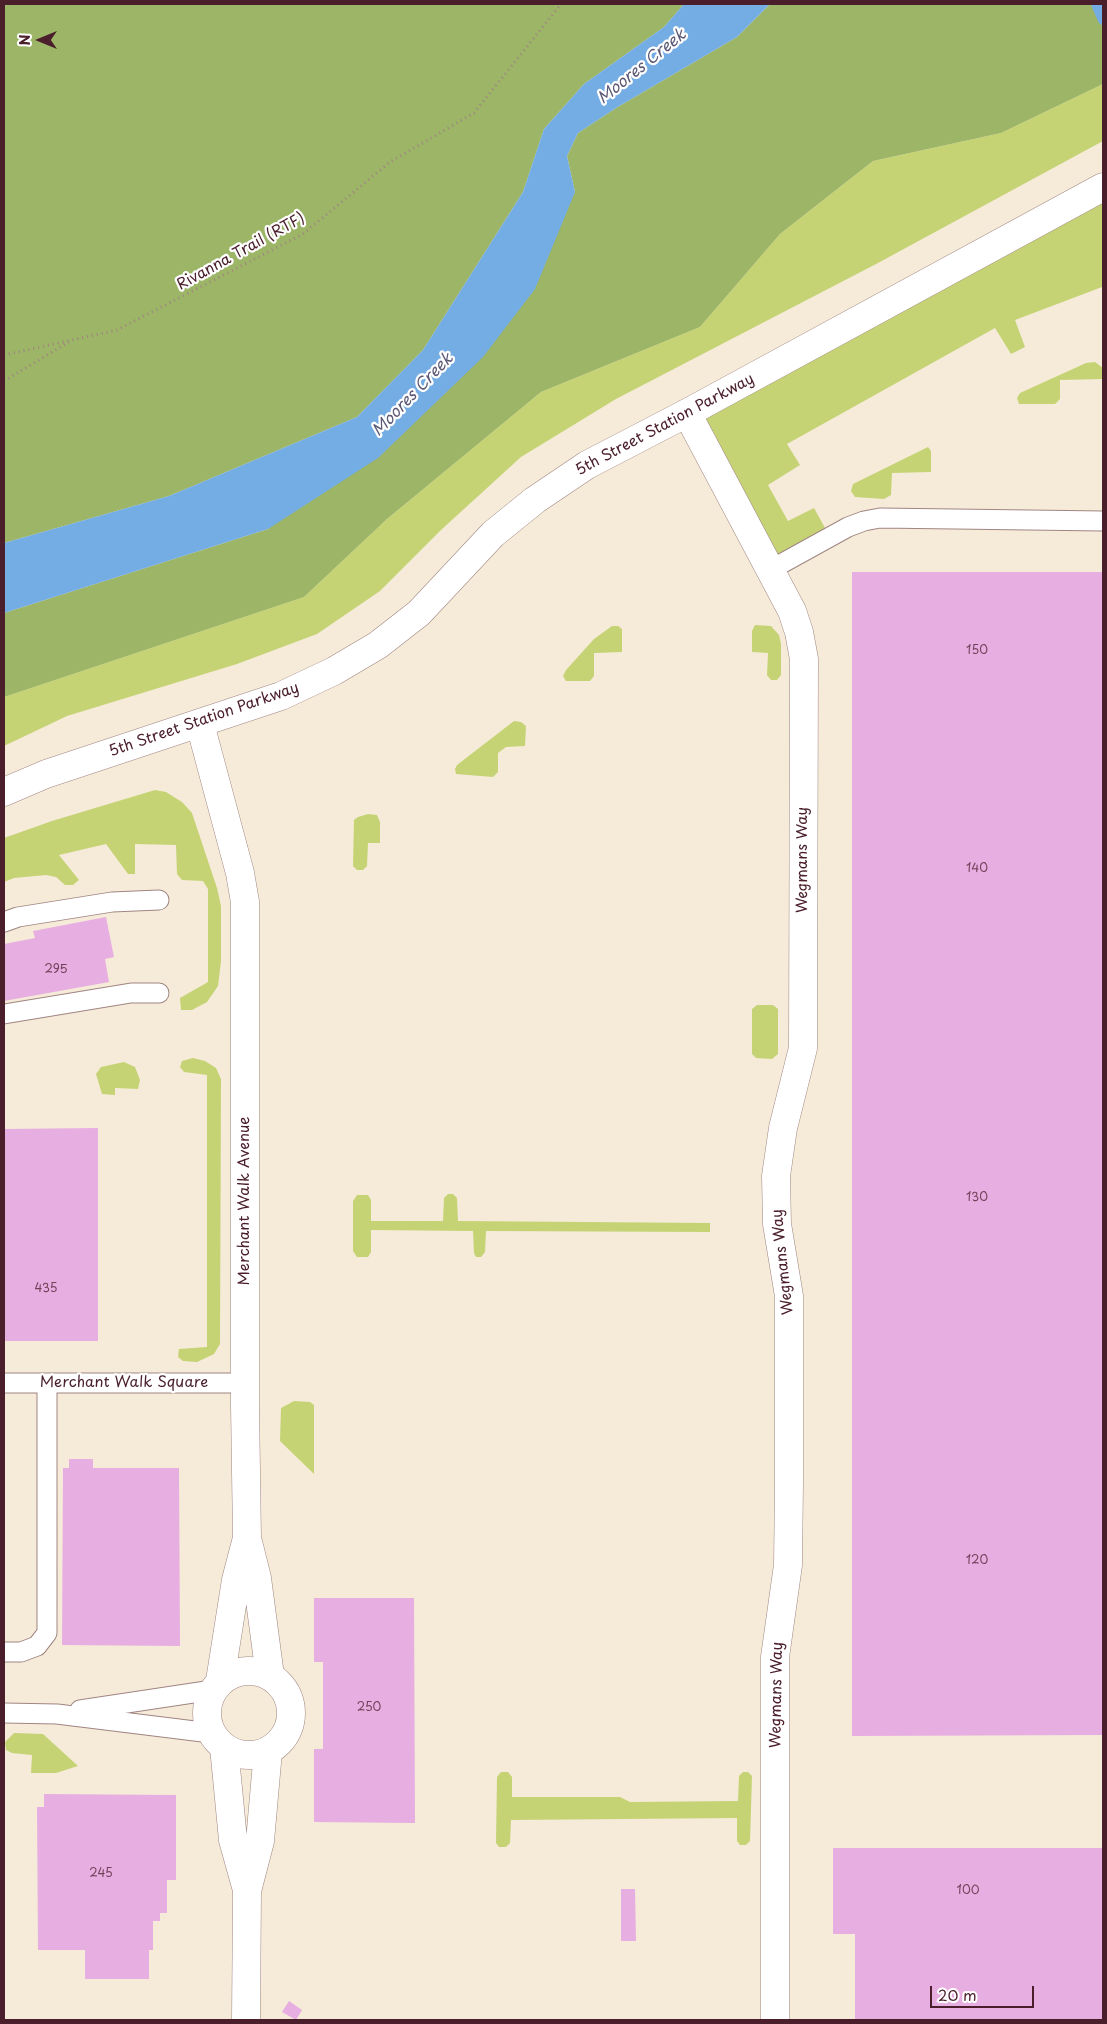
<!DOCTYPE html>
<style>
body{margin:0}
#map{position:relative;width:1107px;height:2024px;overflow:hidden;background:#f5ebd8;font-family:"Playpen Sans",sans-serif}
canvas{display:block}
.frame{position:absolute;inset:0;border:5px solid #4a1f2b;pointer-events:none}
.north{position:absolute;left:15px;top:15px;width:50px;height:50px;-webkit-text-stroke:4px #fff;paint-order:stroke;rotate:270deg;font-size:14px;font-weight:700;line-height:20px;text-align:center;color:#4a1f2b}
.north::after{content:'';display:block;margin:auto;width:18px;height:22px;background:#4a1f2b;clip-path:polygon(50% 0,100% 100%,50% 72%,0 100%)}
.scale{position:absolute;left:930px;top:1986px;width:104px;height:22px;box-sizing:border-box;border:2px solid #4a1f2b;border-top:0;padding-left:6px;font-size:15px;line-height:18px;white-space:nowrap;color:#4a1f2b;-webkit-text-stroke:4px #fff;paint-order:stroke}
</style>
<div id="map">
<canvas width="1107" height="2024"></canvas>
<div class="frame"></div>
<div class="north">N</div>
<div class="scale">20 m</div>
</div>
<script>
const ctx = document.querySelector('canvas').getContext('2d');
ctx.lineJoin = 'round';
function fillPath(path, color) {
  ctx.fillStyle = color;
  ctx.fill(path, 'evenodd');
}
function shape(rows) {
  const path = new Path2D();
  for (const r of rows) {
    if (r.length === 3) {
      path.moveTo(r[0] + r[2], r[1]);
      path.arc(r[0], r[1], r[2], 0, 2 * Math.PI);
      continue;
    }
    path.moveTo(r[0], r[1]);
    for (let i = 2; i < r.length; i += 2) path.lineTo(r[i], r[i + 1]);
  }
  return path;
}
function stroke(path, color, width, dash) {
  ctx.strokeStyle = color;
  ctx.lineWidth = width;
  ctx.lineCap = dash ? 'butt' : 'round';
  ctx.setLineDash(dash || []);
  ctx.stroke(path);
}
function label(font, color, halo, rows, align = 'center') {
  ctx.font = font + ' "Playpen Sans",sans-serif';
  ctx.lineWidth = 4.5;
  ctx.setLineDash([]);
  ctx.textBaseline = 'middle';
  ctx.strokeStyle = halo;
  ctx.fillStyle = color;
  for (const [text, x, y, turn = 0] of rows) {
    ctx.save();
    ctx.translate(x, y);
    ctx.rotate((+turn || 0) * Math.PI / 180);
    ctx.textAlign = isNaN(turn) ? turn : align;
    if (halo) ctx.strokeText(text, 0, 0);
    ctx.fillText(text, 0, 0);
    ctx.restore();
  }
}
fillPath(shape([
 [1103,84,1103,141,878,263,616,399,521,457,441,530,380,591,317,634,237,664,67,716,4,746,4,697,304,597,387,519,541,392,700,327,780,234,873,161,1001,133],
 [1103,187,1103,288,1102,287,1015,320,1025,347,1011,354,995,328,787,444,800,465,768,485,788,521,814,508,830,537,770,570,687,413],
 [1095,362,1103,368,1103,379,1060,380,1060,399,1055,404,1019,404,1017,398,1020,393,1086,363],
 [928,447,931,451,931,472,892,473,891,495,884,499,855,497,851,491,853,484],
 [755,625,771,626,779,635,781,644,781,675,777,680,771,680,767,675,768,653,752,652,752,631],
 [612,626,618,626,622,629,622,652,594,653,594,676,590,681,566,681,563,676,566,670,594,639],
 [514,721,521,722,526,726,525,746,506,747,498,753,498,772,493,777,456,774,455,769,457,765],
 [155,790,166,792,182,802,192,813,217,888,221,906,221,961,218,986,207,1002,192,1010,181,1010,180,998,208,982,208,889,203,881,182,880,177,874,176,845,135,844,135,874,128,874,106,844,59,855,79,880,73,885,65,885,56,877,46,875,14,878,4,882,4,838,52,821],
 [368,814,377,815,380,822,380,843,368,843,367,866,363,870,357,870,353,866,354,820,358,817],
 [757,1005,773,1005,778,1009,778,1054,772,1059,756,1058,752,1054,752,1009],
 [193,1058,205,1061,216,1068,221,1079,220,1344,214,1354,197,1362,183,1361,178,1357,179,1349,207,1347,207,1075,184,1072,180,1067,182,1061],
 [124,1062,135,1067,140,1080,138,1089,115,1088,115,1095,102,1094,96,1074,101,1067],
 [448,1194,453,1194,457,1198,458,1221,710,1223,710,1232,486,1231,485,1252,481,1257,476,1257,474,1253,473,1231,371,1230,371,1252,368,1257,357,1257,353,1251,353,1201,357,1195,368,1195,371,1200,371,1221,443,1221,444,1198],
 [294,1401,310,1402,314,1405,314,1474,280,1441,281,1408],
 [14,1733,43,1734,78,1766,56,1773,31,1773,32,1755,12,1753,6,1750,5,1742],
 [501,1772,508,1772,512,1777,512,1797,620,1797,630,1802,738,1801,739,1776,743,1772,748,1772,752,1776,750,1841,746,1845,740,1845,737,1841,737,1818,511,1820,510,1843,506,1847,499,1847,496,1843,497,1777]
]), '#c6d375');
fillPath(shape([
 [4,4,684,4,664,27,584,84,544,129,523,192,423,350,357,417,169,496,4,543],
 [770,4,1103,4,1103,84,1001,133,873,161,780,234,700,327,541,392,387,519,304,597,4,697,4,613,268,529,575,192,567,156,578,133,616,108,737,37]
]), '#9cb566');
fillPath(shape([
 [684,4,770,4,737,37,616,108,578,133,567,156,575,192,535,289,483,357,378,458,268,529,4,613,4,543,169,496,357,417,423,350,523,192,544,129,584,84,664,27]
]), '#74ade4');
stroke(shape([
 [1096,4,1103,20]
]), '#74ade4', 10);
fillPath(shape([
 [852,572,1103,572,1103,1735,852,1736],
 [106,917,114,957,105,959,109,982,4,1001,4,944,35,938,33,931],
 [98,1128,98,1341,4,1341,4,1129],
 [69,1459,93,1459,93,1468,179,1468,180,1646,62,1645,63,1468,69,1468],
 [314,1598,414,1598,415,1823,314,1822,314,1749,323,1749,323,1662,314,1662],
 [44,1794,176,1795,176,1880,167,1880,167,1913,160,1913,160,1921,153,1921,153,1950,149,1950,149,1979,85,1979,85,1950,38,1950,37,1807,44,1807],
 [833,1848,1103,1848,1103,2020,855,2020,855,1934,833,1934],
 [621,1889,635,1889,636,1941,621,1941],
 [289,2001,302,2010,296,2020,282,2012]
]), '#e7aee2');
const service = shape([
 [770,570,848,527,864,521,880,518,1103,521],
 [4,922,18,917,112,902,159,900],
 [4,1014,131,993,159,993],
 [4,1383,245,1383],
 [4,1652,21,1652,37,1646,47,1633,47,1383],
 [80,1710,213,1690],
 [4,1713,57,1714,211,1733]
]);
const minor = shape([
 [687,413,792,611,799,632,804,659,803,1048,783,1128,776,1176,777,1224,789,1296,789,1483,788,1565,775,1657,775,2020],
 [200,724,240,873,245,902,245,1405,247,1538,236,1580,220,1681],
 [248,1542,257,1578,270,1676],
 [249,1713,42],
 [224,1747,233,1840,247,1890],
 [246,2020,247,1891,260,1841,268,1751]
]);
const tertiary = shape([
 [4,792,46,774,281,696,334,671,378,645,419,613,493,534,535,500,587,465,687,413,1103,187]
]);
stroke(service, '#a08582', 21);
stroke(minor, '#a08582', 29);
stroke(tertiary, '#a08582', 29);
stroke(shape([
 [4,355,117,330,303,234,390,162,474,113,561,4],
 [4,381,72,340]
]), '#a08582', 3, [1, 4]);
stroke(service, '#fff', 19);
stroke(minor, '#fff', 28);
stroke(tertiary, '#fff', 28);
label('12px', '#714359', null, [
 ["150",977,651],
 ["140",977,869],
 ["295",56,970],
 ["130",977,1198],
 ["435",46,1289],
 ["120",977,1561],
 ["250",369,1708],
 ["245",101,1874],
 ["100",968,1891]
]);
label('15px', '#4a1f2b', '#fff', [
 ["Rivanna Trail (RTF)",241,252,-29],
 ["5th Street Station Parkway",665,425,-28],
 ["5th Street Station Parkway",204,720,-19],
 ["Wegmans Way",803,860,-90],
 ["Merchant Walk Avenue",245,1201,-90],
 ["Wegmans Way",783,1262,-96],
 ["Merchant Walk Square",124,1383],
 ["Wegmans Way",777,1695,-89]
]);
label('italic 16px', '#5b5875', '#fff', [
 ["Moores Creek",642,67,-39],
 ["Moores Creek",413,395,-46]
]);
</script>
